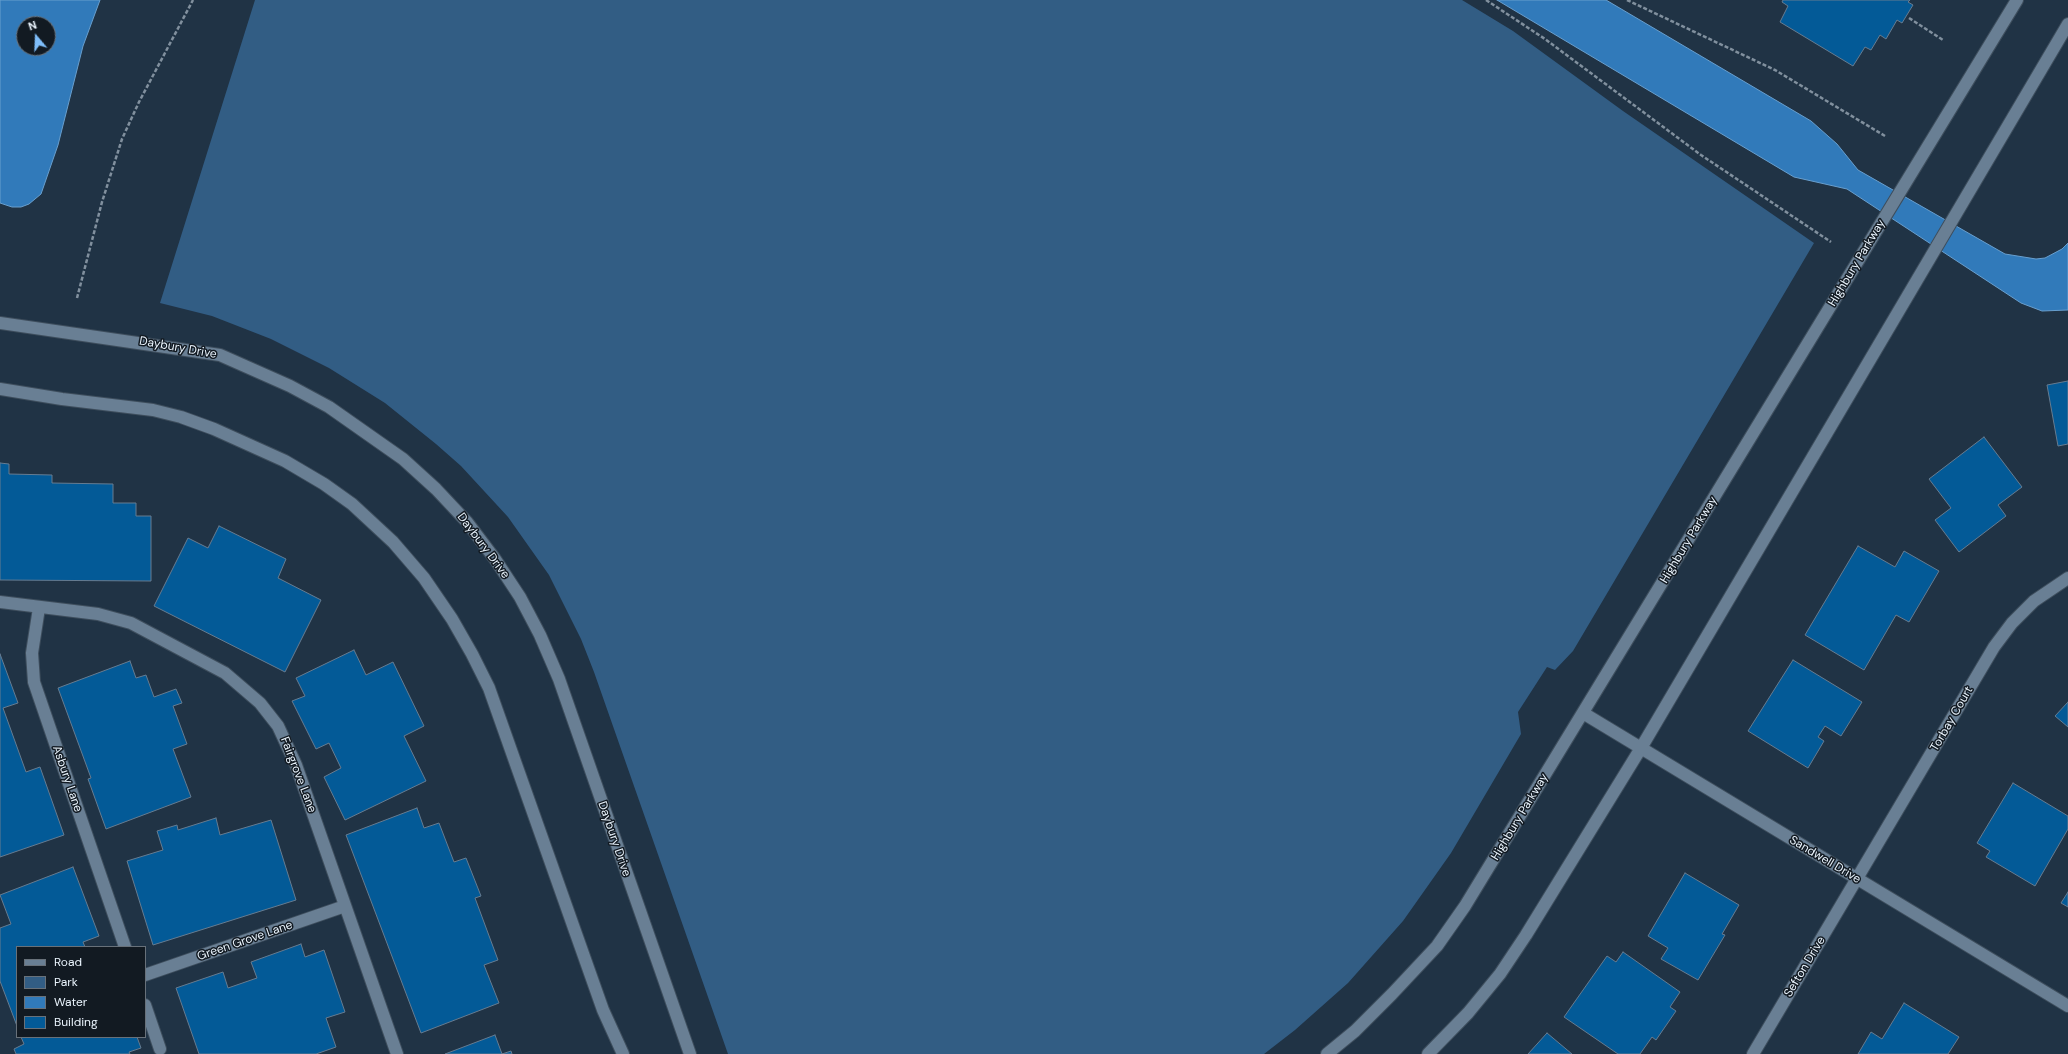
<!DOCTYPE html>
<style>
body{margin:0}
#map{position:relative;width:2068px;height:1054px;overflow:hidden;background:#203345;font-family:"DM Sans",sans-serif}
canvas{display:block}
.legend{position:absolute;left:16px;top:946px;width:130px;height:92px;box-sizing:border-box;background:#121a22;border:1px solid #68717a;margin:0;padding:5px 7px;list-style:none;font-size:12px;color:#eaf4fd}
.legend li{display:flex;align-items:center;gap:8px;height:20px}
.legend b{width:20px;border:1px solid #68717a}
.north{position:absolute;left:16px;top:16px;width:40px;height:40px;box-sizing:border-box;background:#121a22;border:1px solid #68717a;border-radius:50%;rotate:341deg;font-size:11px;font-weight:700;line-height:16px;text-align:center;color:#eaf4fd}
.north::after{content:'';display:block;margin:auto;width:14px;height:18px;background:#7ebdf9;clip-path:polygon(50% 0,100% 100%,50% 72%,0 100%)}
</style>
<div id="map">
<canvas width="2068" height="1054"></canvas>
<ul class="legend">
<li><b style="height:5px;background:#697f94"></b>Road</li>
<li><b style="height:11px;background:#325d84"></b>Park</li>
<li><b style="height:11px;background:#317aba"></b>Water</li>
<li><b style="height:11px;background:#035a97"></b>Building</li>
</ul>
<div class="north">N</div>
</div>
<script>
const ctx = document.querySelector('canvas').getContext('2d');
ctx.lineJoin = 'round';
function fillPath(path, color) {
  ctx.fillStyle = color;
  ctx.fill(path, 'evenodd');
}
function shape(rows) {
  const path = new Path2D();
  for (const r of rows) {
    path.moveTo(r[0], r[1]);
    for (let i = 2; i < r.length; i += 2) path.lineTo(r[i], r[i + 1]);
  }
  return path;
}
function stroke(path, color, width, dash) {
  ctx.strokeStyle = color;
  ctx.lineWidth = width;
  ctx.lineCap = dash ? 'butt' : 'round';
  ctx.setLineDash(dash || []);
  ctx.stroke(path);
}
function label(font, color, halo, rows, align = 'center') {
  ctx.font = font + ' "DM Sans",sans-serif';
  ctx.lineWidth = 3;
  ctx.setLineDash([]);
  ctx.textBaseline = 'middle';
  ctx.strokeStyle = halo;
  ctx.fillStyle = color;
  for (const [text, x, y, turn = 0] of rows) {
    ctx.save();
    ctx.translate(x, y);
    ctx.rotate((+turn || 0) * Math.PI / 180);
    ctx.textAlign = isNaN(turn) ? turn : align;
    if (halo) ctx.strokeText(text, 0, 0);
    ctx.fillText(text, 0, 0);
    ctx.restore();
  }
}
fillPath(shape([
 [255,0,1462,0,1513,31,1623,111,1814,243,1573,651,1555,670,1547,667,1518,712,1521,734,1451,853,1403,921,1348,983,1295,1030,1264,1054,728,1054,594,672,581,639,549,575,508,517,461,466,436,444,385,403,329,368,271,339,212,316,160,303]
]), '#325d84');
const water = shape([
 [0,0,100,0,83,46,58,145,41,194,29,204,21,207,12,207,0,203,0,0],
 [24,24,48,24,48,48,24,48,24,24],
 [1497,0,1606,0,1811,121,1837,144,1858,170,2005,254,2036,259,2045,258,2062,249,2068,243,2068,310,2042,311,2021,303,1847,189,1794,177,1497,0]
]);
fillPath(water, '#317aba');
stroke(water, '#689fce', 1);
const building = shape([
 [1783,0,1910,0,1908,2,1913,5,1902,23,1897,20,1886,39,1880,35,1871,50,1865,47,1853,66,1780,22,1788,6,1782,2,1783,0],
 [2068,381,2068,444,2058,446,2047,385,2068,381],
 [1984,437,2022,487,1998,505,2006,516,1959,552,1935,520,1951,508,1929,479,1984,437],
 [0,463,9,464,9,474,52,475,52,483,113,484,113,503,136,503,136,516,151,516,151,581,0,580,0,463],
 [219,526,286,559,278,578,321,600,285,672,154,606,188,538,208,548,219,526],
 [1858,546,1895,567,1904,551,1939,571,1909,622,1896,615,1864,670,1805,635,1858,546],
 [354,650,366,675,393,662,424,726,404,736,426,781,345,820,324,777,341,768,329,743,316,749,292,701,305,696,296,678,354,650],
 [0,654,18,703,3,708,26,772,40,767,64,835,0,857,0,654],
 [1793,660,1862,702,1841,736,1825,726,1818,737,1824,741,1808,768,1748,731,1793,660],
 [130,661,136,678,146,675,154,697,176,689,182,703,173,706,187,744,173,749,191,797,106,829,88,779,91,778,58,688,130,661],
 [2068,702,2068,727,2055,716,2068,702],
 [2013,783,2068,816,2068,829,2035,886,1986,857,1990,851,1977,843,2013,783],
 [417,808,424,828,439,823,454,862,466,858,481,896,475,898,498,960,484,965,499,1003,421,1033,346,835,417,808],
 [216,818,220,835,271,820,296,900,153,945,127,861,163,850,157,831,177,825,178,830,216,818],
 [73,867,99,936,83,942,85,947,17,947,17,1026,0,981,0,928,11,924,0,895,73,867],
 [1685,873,1739,905,1722,934,1725,935,1698,980,1661,959,1668,948,1648,936,1685,873],
 [2068,892,2068,907,2061,903,2068,892],
 [301,944,305,957,324,950,345,1012,326,1018,336,1047,316,1054,199,1054,176,988,223,972,228,988,257,978,251,962,301,944],
 [1623,952,1680,992,1670,1007,1676,1011,1656,1040,1652,1037,1640,1054,1618,1054,1564,1017,1607,956,1616,962,1623,952],
 [1904,1003,1959,1037,1948,1054,1858,1054,1871,1032,1882,1039,1904,1003],
 [1547,1033,1572,1054,1528,1054,1547,1033],
 [495,1035,502,1054,511,1051,512,1054,445,1054,495,1035],
 [21,1037,137,1037,141,1048,129,1052,130,1054,16,1054,14,1049,24,1044,21,1037]
]);
fillPath(building, '#035a97');
stroke(building, '#667c91', 1);
const minor = shape([
 [0,323,220,355,290,386,329,407,403,459,436,489,467,522,495,559,520,597,540,635,559,679,690,1054],
 [0,389,62,399,153,410,181,417,214,429,285,461,324,484,352,504,393,542,424,578,452,619,472,654,489,688,603,1010,623,1054],
 [0,602,98,614,131,623,225,673,260,703,278,726,296,765,397,1054],
 [39,608,32,653,34,682,125,947],
 [1583,713,2068,1006],
 [145,975,345,906],
 [145,1005,160,1049],
 [1327,1054,1355,1031,1392,994,1437,946,1465,906,2017,0],
 [1428,1054,1468,1013,1500,974,1526,935,1641,748,2068,24],
 [1753,1054,1994,647,2012,623,2034,601,2068,578]
]);
stroke(minor, '#3e4e5d', 14);
stroke(shape([
 [1486,0,1545,39,1701,155,1831,242],
 [1627,0,1775,70,1885,136],
 [1909,18,1943,40],
 [77,298,102,202,122,139,139,102,193,0]
]), '#81909e', 2.5, [4, 2]);
stroke(minor, '#697f94', 12);
label('12px', '#eaf4fd', '#121a22', [
 ["Highbury Parkway",1857,263,-59],
 ["Daybury Drive",178,348,10],
 ["Highbury Parkway",1689,540,-59],
 ["Daybury Drive",483,546,53],
 ["Torbay Court",1952,719,-60],
 ["Fairgrove Lane",298,775,69],
 ["Asbury Lane",67,779,71],
 ["Highbury Parkway",1520,817,-59],
 ["Daybury Drive",614,839,71],
 ["Sandwell Drive",1825,860,31],
 ["Green Grove Lane",245,941,-19],
 ["Sefton Drive",1805,967,-59]
]);
</script>
